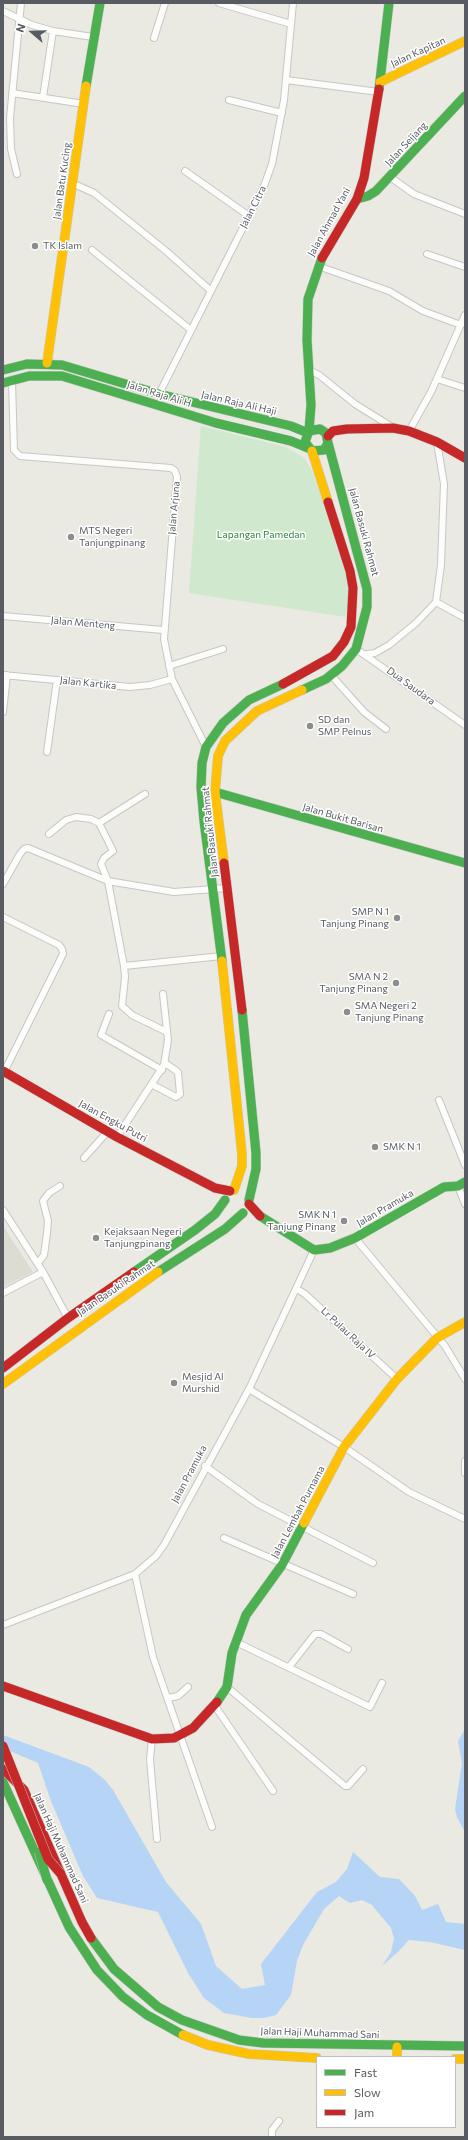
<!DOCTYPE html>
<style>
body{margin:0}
#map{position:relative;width:468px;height:2140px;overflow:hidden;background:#eae9e2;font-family:Commissioner,sans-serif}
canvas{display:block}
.frame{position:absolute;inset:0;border:4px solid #585c62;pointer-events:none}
.legend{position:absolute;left:316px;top:2056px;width:140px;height:72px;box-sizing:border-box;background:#fff;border:1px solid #bcbec0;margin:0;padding:5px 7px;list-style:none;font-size:12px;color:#585c62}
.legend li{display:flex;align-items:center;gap:8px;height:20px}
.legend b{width:20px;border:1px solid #bcbec0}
.north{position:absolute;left:12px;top:12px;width:40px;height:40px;-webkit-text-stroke:3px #fff;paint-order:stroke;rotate:290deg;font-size:11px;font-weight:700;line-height:16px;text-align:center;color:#585c62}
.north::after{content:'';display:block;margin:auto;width:14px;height:18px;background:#585c62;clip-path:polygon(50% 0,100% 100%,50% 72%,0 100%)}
</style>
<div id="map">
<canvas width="468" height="2140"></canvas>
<div class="frame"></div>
<ul class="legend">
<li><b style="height:5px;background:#4caf50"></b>Fast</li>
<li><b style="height:5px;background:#ffc107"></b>Slow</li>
<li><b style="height:5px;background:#c62828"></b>Jam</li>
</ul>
<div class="north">N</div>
</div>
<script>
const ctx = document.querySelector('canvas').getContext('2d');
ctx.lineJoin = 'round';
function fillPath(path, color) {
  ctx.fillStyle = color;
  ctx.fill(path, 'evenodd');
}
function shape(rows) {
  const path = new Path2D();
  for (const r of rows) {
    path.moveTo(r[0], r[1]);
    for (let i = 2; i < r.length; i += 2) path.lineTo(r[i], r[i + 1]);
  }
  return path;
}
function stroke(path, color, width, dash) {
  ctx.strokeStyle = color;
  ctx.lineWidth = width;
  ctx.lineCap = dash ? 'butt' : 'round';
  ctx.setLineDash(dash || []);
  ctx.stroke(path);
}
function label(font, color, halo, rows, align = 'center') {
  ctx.font = font + ' Commissioner,sans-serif';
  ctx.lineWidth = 3;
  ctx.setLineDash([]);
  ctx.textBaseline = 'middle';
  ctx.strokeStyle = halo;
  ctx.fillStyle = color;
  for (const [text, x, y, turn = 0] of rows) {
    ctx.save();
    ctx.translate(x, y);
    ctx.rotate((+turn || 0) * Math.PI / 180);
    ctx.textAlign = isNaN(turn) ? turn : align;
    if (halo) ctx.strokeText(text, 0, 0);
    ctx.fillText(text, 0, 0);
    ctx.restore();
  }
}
fillPath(shape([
 [3,1226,33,1272,3,1287]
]), '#dcdcd2');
fillPath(shape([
 [201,426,286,447,304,458,312,470,349,585,346,617,189,593]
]), '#cfe8ce');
fillPath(shape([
 [465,1729,465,1832,457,1817,455,1809,462,1763,458,1741],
 [3,1735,89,1767,105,1780,113,1790,166,1882,201,1924,216,1966,242,1989,265,1985,261,1964,317,1892,336,1882,347,1869,353,1852,380,1877,399,1879,415,1896,422,1910,438,1904,446,1922,465,1924,465,1950,430,1942,409,1940,398,1952,382,1966,391,1952,394,1938,391,1928,372,1905,362,1900,350,1903,339,1896,324,1909,303,1945,297,1961,291,1995,276,2015,264,2018,252,2018,224,2013,204,1998,188,1973,158,1912,97,1898,83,1876,51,1801,38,1763,3,1748]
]), '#b5d4f6');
const street = shape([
 [219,3,291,24],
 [3,11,32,25,53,31,93,37],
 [154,38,165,3],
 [286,80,379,92],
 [12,93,84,104],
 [43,97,53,31],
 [229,100,282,113],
 [185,171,249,216],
 [17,174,11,149,10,118,21,3],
 [390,177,414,194,465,214],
 [72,183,94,193,166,251,210,290],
 [92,250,191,330],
 [427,254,465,267],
 [318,266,389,291,423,311,461,325],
 [309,370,319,375,355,404,392,427],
 [437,379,465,388],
 [12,381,14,450,20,456,171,468,175,471,177,477,164,639,172,679,206,747],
 [159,394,264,186,272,164,284,100,293,3],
 [409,431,431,392,465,315],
 [436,602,465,618],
 [3,616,163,630],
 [356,649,465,725],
 [367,654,375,653,389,645,416,623,436,602,441,565,444,484,437,442],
 [169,666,223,649],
 [3,675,130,687,150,685,172,679],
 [331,675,364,712,386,729],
 [3,712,7,675],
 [47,752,57,680],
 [99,823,145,794],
 [49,834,66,820,76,817,91,819,99,823,113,851,104,858,101,864,108,881,124,966,125,977,122,1006,132,1015,167,1032],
 [3,884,20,854,24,849,28,848,108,881,174,892,227,888],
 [3,917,59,945,62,949,63,954,4,1072],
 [124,966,222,956],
 [109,1014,101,1035,162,1070],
 [153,1085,176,1097,180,1094,178,1072,165,1063],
 [439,1100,465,1165],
 [117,1137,164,1065,168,1040,163,994],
 [84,1158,108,1131],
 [458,1186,465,1204],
 [3,1210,43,1272,68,1318],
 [355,1238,445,1346,465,1379],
 [38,1263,44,1255,47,1233,48,1221,43,1201,49,1193,60,1186],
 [297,1289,305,1294,397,1379],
 [3,1293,43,1272],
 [249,1389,344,1447,409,1492,465,1519],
 [465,1461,465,1473],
 [205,1466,258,1504,373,1563],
 [224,1538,353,1594],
 [135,1574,153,1657,212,1827],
 [3,1625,135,1574,156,1556,164,1545,249,1389,314,1250],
 [236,1642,370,1707,382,1683],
 [289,1667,315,1634,321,1634,348,1649],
 [227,1687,345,1786,348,1786,363,1769],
 [168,1698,178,1696,188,1687],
 [215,1706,273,1791],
 [152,1739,150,1759,157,1839],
 [272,2137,272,2130,279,2121]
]);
const fast = shape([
 [86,86,100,3],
 [379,89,389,3],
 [357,199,368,196,376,191,465,96],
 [3,370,27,364,62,365,159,394,291,426,308,433],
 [3,383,29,376,62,376,216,423,291,441,308,448],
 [309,431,320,429,326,433,328,443,324,450,312,451,305,442,309,431,311,405,307,340,308,299,322,258],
 [302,690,326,679,342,666,356,649,367,607,367,589,328,443],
 [215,792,465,863],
 [222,961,204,821,201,787,202,763,206,747,223,723,249,700,283,684],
 [242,1010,256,1153,256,1169,249,1200],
 [260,1216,314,1250,330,1248,355,1238,444,1187,458,1186,465,1182],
 [134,1272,195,1230,215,1214,225,1200],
 [158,1272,225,1229,243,1213],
 [217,1702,227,1687,232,1653,246,1615,282,1565,304,1523],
 [3,1782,69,1927,97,1970,123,1997,147,2015,183,2035],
 [91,1938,114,1969,158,2007,182,2020,239,2040,263,2043,465,2046]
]);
const slow = shape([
 [380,82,465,41],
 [47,363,86,86],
 [312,451,328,502],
 [224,863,215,792,218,756,225,741,257,711,302,690],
 [222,961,242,1154,242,1166,234,1190],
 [3,1384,158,1272],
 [304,1523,344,1447,397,1379,437,1338,465,1322],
 [183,2035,208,2045,249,2054,317,2058],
 [397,2047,397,2057],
 [455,2059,465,2059]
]);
const jam = shape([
 [322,258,357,199,364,178,379,89],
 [328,436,333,431,347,429,393,428,409,431,437,442,465,458],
 [283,684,333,656,344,642,351,627,353,588,350,571,328,502],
 [224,863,242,1010],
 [3,1071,117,1137,215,1188],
 [215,1188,230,1191],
 [249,1204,260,1216],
 [3,1368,68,1318,134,1272],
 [3,1686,152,1739,174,1738,193,1728,217,1702],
 [3,1769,24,1790,82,1922,91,1938]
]);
stroke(street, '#c6c7c5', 8);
stroke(fast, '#c6c6c5', 10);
stroke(slow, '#c6c6c5', 10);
stroke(jam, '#c6c6c5', 10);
stroke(street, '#fcfcfb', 6);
stroke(fast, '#4caf50', 9);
stroke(slow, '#ffc107', 9);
stroke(jam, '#c62828', 9);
const fastBridge = shape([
 [39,1852,47,1880]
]);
const jamBridge = shape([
 [3,1746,48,1859,60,1873]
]);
stroke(fastBridge, '#c6c6c5', 10, []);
stroke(jamBridge, '#c6c6c5', 10, []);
stroke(fastBridge, '#4caf50', 9);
stroke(jamBridge, '#c62828', 9);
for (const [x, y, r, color] of [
 [35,246,4,"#8b8d8f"],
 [71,537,4,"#8b8d8f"],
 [310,726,4,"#8b8d8f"],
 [397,918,4,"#8b8d8f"],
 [396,983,4,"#8b8d8f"],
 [347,1012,4,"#8b8d8f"],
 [375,1147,4,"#8b8d8f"],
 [344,1221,4,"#8b8d8f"],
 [96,1238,4,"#8b8d8f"],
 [174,1383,4,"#8b8d8f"]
]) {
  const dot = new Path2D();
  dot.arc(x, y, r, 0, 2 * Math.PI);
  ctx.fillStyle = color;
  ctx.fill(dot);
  stroke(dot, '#fff', 1.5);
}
label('10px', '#585c62', '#fff', [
 ["Jalan Kapitan",418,52,-25],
 ["Jalan Seijang",406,144,-47],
 ["Jalan Batu Kucing",62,181,-82],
 ["Jalan Citra",253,207,-63],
 ["Jalan Ahmad Yani",329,222,-61],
 ["Jalan Raja Ali H",159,394,17],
 ["Jalan Raja Ali Haji",239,403,13],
 ["Jalan Arjuna",174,508,-85],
 ["Jalan Basuki Rahmat",364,532,75],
 ["Jalan Menteng",83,623,5],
 ["Jalan Kartika",88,683,6],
 ["Dua Saudara",411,686,36],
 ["Jalan Bukit Barisan",343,818,16],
 ["Jalan Basuki Rahmat",210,832,-96],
 ["Jalan Engku Putri",113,1121,29],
 ["Jalan Pramuka",385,1208,-30],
 ["Jalan Basuki Rahmat",116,1288,-34],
 ["Lr Pulau Raja IV",348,1333,43],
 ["Jalan Pramuka",189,1474,-62],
 ["Jalan Lembah Purnama",298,1512,-62],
 ["Jalan Haji Muhammad Sani",61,1848,66],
 ["Jalan Haji Muhammad Sani",320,2033,2]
]);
label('10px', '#585c62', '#fff', [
 ["TK Islam",43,246],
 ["MTS Negeri",79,531],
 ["Tanjungpinang",79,543],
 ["SD dan",318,720],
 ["SMP Pelnus",318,732],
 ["SMP N 1",389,912,"right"],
 ["Tanjung Pinang",389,924,"right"],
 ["SMA N 2",388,977,"right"],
 ["Tanjung Pinang",388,989,"right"],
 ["SMA Negeri 2",355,1006],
 ["Tanjung Pinang",355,1018],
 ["SMK N 1",383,1147],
 ["SMK N 1",336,1215,"right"],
 ["Tanjung Pinang",336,1227,"right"],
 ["Kejaksaan Negeri",104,1232],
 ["Tanjungpinang",104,1244],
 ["Mesjid Al",182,1377],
 ["Murshid",182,1389]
], 'left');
label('10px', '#2e853a', '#fff', [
 ["Lapangan Pamedan",261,535]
]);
</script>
